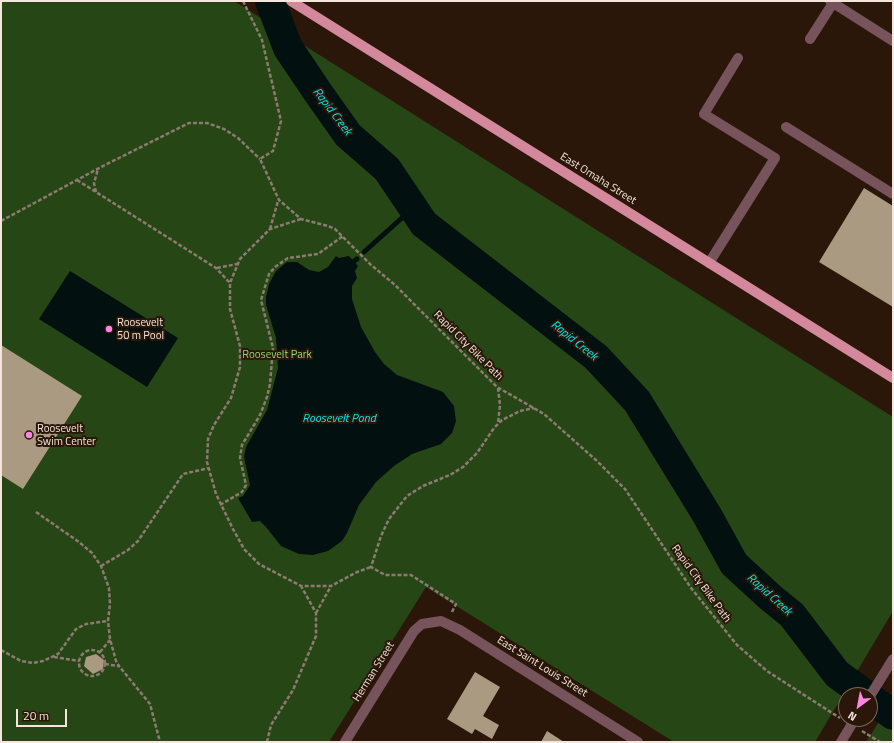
<!DOCTYPE html>
<style>
body{margin:0}
#map{position:relative;width:894px;height:743px;overflow:hidden;background:#2a1709;font-family:"Titillium Web",sans-serif}
canvas{display:block}
.frame{position:absolute;inset:0;border:2px solid #f4e6dd;pointer-events:none}
.north{position:absolute;left:838px;top:687px;width:40px;height:40px;box-sizing:border-box;background:#2a1709;border:1px solid #7b6a5e;border-radius:50%;rotate:212deg;font-size:11px;font-weight:700;line-height:16px;text-align:center;color:#f4e6dd}
.north::after{content:'';display:block;margin:auto;width:14px;height:18px;background:#fe85e0;clip-path:polygon(50% 0,100% 100%,50% 72%,0 100%)}
.scale{position:absolute;left:16px;top:709px;width:51px;height:18px;box-sizing:border-box;border:2px solid #f4e6dd;border-top:0;padding-left:5px;font-size:12px;line-height:14px;white-space:nowrap;color:#f4e6dd;-webkit-text-stroke:3px #2a1709;paint-order:stroke}
</style>
<div id="map">
<canvas width="894" height="743"></canvas>
<div class="frame"></div>
<div class="north">N</div>
<div class="scale">20 m</div>
</div>
<script>
const ctx = document.querySelector('canvas').getContext('2d');
ctx.lineJoin = 'round';
function fillPath(path, color) {
  ctx.fillStyle = color;
  ctx.fill(path, 'evenodd');
}
function shape(rows) {
  const path = new Path2D();
  for (const r of rows) {
    if (r.length === 3) {
      path.moveTo(r[0] + r[2], r[1]);
      path.arc(r[0], r[1], r[2], 0, 2 * Math.PI);
      continue;
    }
    path.moveTo(r[0], r[1]);
    for (let i = 2; i < r.length; i += 2) path.lineTo(r[i], r[i + 1]);
  }
  return path;
}
function stroke(path, color, width, dash) {
  ctx.strokeStyle = color;
  ctx.lineWidth = width;
  ctx.lineCap = dash ? 'butt' : 'round';
  ctx.setLineDash(dash || []);
  ctx.stroke(path);
}
function label(font, color, halo, rows, align = 'center') {
  ctx.font = font + ' "Titillium Web",sans-serif';
  ctx.lineWidth = 4;
  ctx.setLineDash([]);
  ctx.textBaseline = 'middle';
  ctx.strokeStyle = halo;
  ctx.fillStyle = color;
  for (const [text, x, y, turn = 0] of rows) {
    ctx.save();
    ctx.translate(x, y);
    ctx.rotate((+turn || 0) * Math.PI / 180);
    ctx.textAlign = isNaN(turn) ? turn : align;
    if (halo) ctx.strokeText(text, 0, 0);
    ctx.fillText(text, 0, 0);
    ctx.restore();
  }
}
fillPath(shape([
 [1,1,234,1,893,417,893,611,815,742,674,742,426,587,329,742,1,742],
 [893,700,893,742,866,742]
]), '#274616');
fillPath(shape([
 [336,256,339,258,349,256,358,266,355,271,357,278,352,286,352,299,361,327,375,352,384,364,397,375,443,392,454,406,456,421,452,433,441,444,412,454,394,466,376,482,359,505,347,533,342,541,328,551,313,555,299,554,281,546,266,527,260,521,252,522,238,498,243,496,250,485,244,457,246,447,267,410,278,368,276,338,266,305,266,297,269,284,276,271,287,262,297,262,309,270,319,272,328,267],
 [70,271,178,338,147,387,39,319]
]), '#021010');
stroke(shape([
 [364,252,413,208],
 [353,262,357,259],
 [889,712,893,710]
]), '#021010', 5);
stroke(shape([
 [270,1,288,48,319,94,348,135,387,169,424,224,596,357,637,401,707,515,734,564,770,597,792,615,837,674,866,695],
 [870,698,893,715]
]), '#021010', 30);
fillPath(shape([
 [864,188,893,206,893,307,819,262],
 [1,345,82,396,23,489,1,475],
 [96,654,104,660,103,669,93,674,84,666,86,657],
 [475,672,500,687,483,716,499,725,492,739,475,729,472,734,447,719],
 [547,731,564,742,541,742]
]), '#aa9a81');
stroke(shape([
 [243,1,262,40,281,121,273,151,260,159,279,200,301,219,328,226,335,229,370,264,395,285,497,387,544,414,597,461,625,489,691,588,737,645,767,671,840,718],
 [77,180,216,268,230,283],
 [96,192,94,183,98,169],
 [301,219,270,229,240,259,230,283,230,309,240,346,240,367,231,398,214,425,208,439,207,462,216,494,233,529,244,549,259,564,301,586,331,586,357,572,371,567],
 [1,221,101,167,189,123,207,123,224,129,238,138,260,159],
 [270,229,278,201],
 [217,268,237,264],
 [498,388,500,405,498,423],
 [220,505,242,492,246,485,240,458,242,445,260,415,267,397,270,384,273,348,261,300,269,274,275,267,288,258,318,254,343,236],
 [36,512,79,542,92,553,101,566,109,588,110,604,108,621,110,639,116,661,119,666,150,704,160,742],
 [101,566,128,550,138,541,183,474,209,468],
 [452,612,456,604,411,575,385,575,371,567,381,536,389,519,407,496,423,486,450,475,463,467,477,453,494,428,502,420,520,411,534,408],
 [316,613,331,586],
 [92,663,13],
 [1,650,21,661,33,663,43,661,58,654,76,629,86,624,108,621],
 [100,652,110,640],
 [54,657,79,661],
 [105,664,118,666],
 [862,731,880,742],
 [267,742,271,725,293,690,316,636,316,613,301,586]
]), '#8c7b70', 2.5, [4, 2]);
stroke(shape([
 [830,1,893,41],
 [810,39,833,3],
 [786,127,893,194],
 [709,263,775,158,704,114,738,58],
 [870,696,893,659],
 [345,742,414,631,422,624,441,621,460,630,638,742]
]), '#77535b', 10);
stroke(shape([
 [291,1,893,378]
]), '#d4889b', 10);
stroke(shape([
 [841,742,855,719]
]), '#77535b', 10);
for (const [x, y, r, color] of [
 [109,329,4,"#fe85e0"],
 [29,435,4,"#fe85e0"]
]) {
  const dot = new Path2D();
  dot.arc(x, y, r, 0, 2 * Math.PI);
  ctx.fillStyle = color;
  ctx.fill(dot);
  stroke(dot, '#2a1709', 1.5);
}
label('11px', '#f4e6dd', '#2a1709', [
 ["East Omaha Street",598,179,32],
 ["Rapid City Bike Path",468,346,45],
 ["Rapid City Bike Path",701,584,54],
 ["East Saint Louis Street",542,667,32],
 ["Herman Street",374,672,-58]
]);
label('11px', '#f4e6dd', '#2a1709', [
 ["Roosevelt",117,323],
 ["50 m Pool",117,336],
 ["Roosevelt",37,429],
 ["Swim Center",37,442]
], 'left');
label('11px', '#95d576', '#2a1709', [
 ["Roosevelt Park",277,355]
]);
label('italic 12px', '#0ae5ec', '#2a1709', [
 ["Rapid Creek",332,112,53],
 ["Rapid Creek",574,341,39],
 ["Roosevelt Pond",339,419],
 ["Rapid Creek",769,595,42]
]);
</script>
